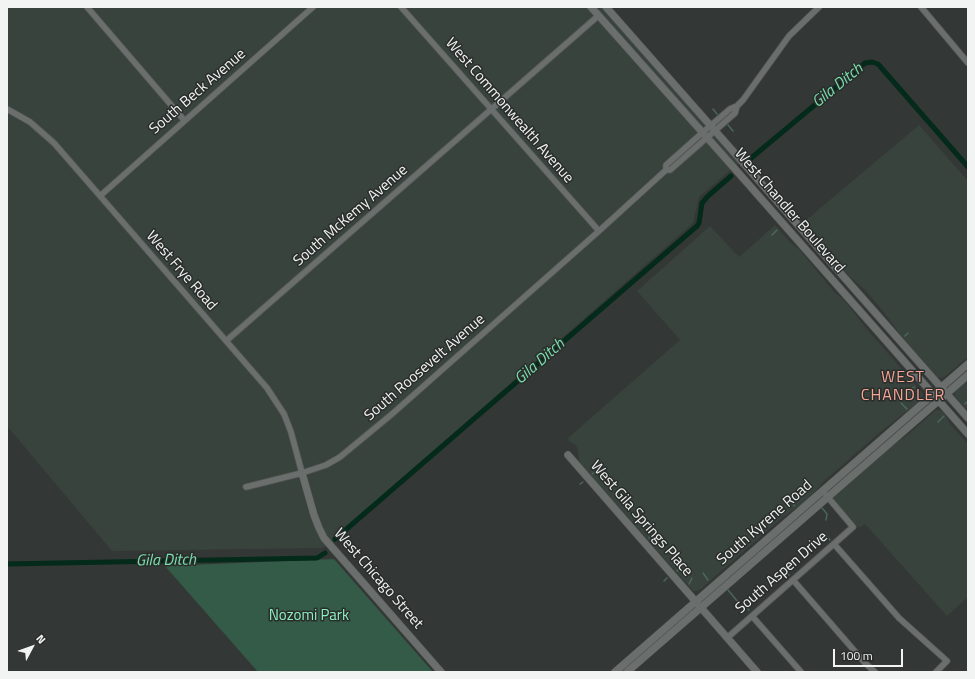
<!DOCTYPE html>
<style>
body{margin:0}
#map{position:relative;width:975px;height:679px;overflow:hidden;background:#333735;font-family:"Titillium Web",sans-serif}
canvas{display:block}
.frame{position:absolute;inset:0;border:8px solid #f2f4f3;pointer-events:none}
.north{position:absolute;left:12px;top:627px;width:40px;height:40px;-webkit-text-stroke:3px #292d2b;paint-order:stroke;rotate:49deg;font-size:11px;font-weight:700;line-height:16px;text-align:center;color:#f2f4f3}
.north::after{content:'';display:block;margin:auto;width:14px;height:18px;background:#f2f4f3;clip-path:polygon(50% 0,100% 100%,50% 72%,0 100%)}
.scale{position:absolute;left:833px;top:649px;width:70px;height:18px;box-sizing:border-box;border:2px solid #f2f4f3;border-top:0;padding-left:5px;font-size:12px;line-height:14px;white-space:nowrap;color:#f2f4f3;-webkit-text-stroke:3px #292d2b;paint-order:stroke}
</style>
<div id="map">
<canvas width="975" height="679"></canvas>
<div class="frame"></div>
<div class="north">N</div>
<div class="scale">100 m</div>
</div>
<script>
const ctx = document.querySelector('canvas').getContext('2d');
ctx.lineJoin = 'round';
function fillPath(path, color) {
  ctx.fillStyle = color;
  ctx.fill(path, 'evenodd');
}
function shape(rows) {
  const path = new Path2D();
  for (const r of rows) {
    path.moveTo(r[0], r[1]);
    for (let i = 2; i < r.length; i += 2) path.lineTo(r[i], r[i + 1]);
  }
  return path;
}
function stroke(path, color, width, dash) {
  ctx.strokeStyle = color;
  ctx.lineWidth = width;
  ctx.lineCap = dash ? 'butt' : 'round';
  ctx.setLineDash(dash || []);
  ctx.stroke(path);
}
function label(font, color, halo, rows, align = 'center') {
  ctx.font = font + ' "Titillium Web",sans-serif';
  ctx.lineWidth = 3;
  ctx.setLineDash([]);
  ctx.textBaseline = 'middle';
  ctx.strokeStyle = halo;
  ctx.fillStyle = color;
  for (const [text, x, y, turn = 0] of rows) {
    ctx.save();
    ctx.translate(x, y);
    ctx.rotate((+turn || 0) * Math.PI / 180);
    ctx.textAlign = isNaN(turn) ? turn : align;
    if (halo) ctx.strokeText(text, 0, 0);
    ctx.fillText(text, 0, 0);
    ctx.restore();
  }
}
fillPath(shape([
 [7,7,605,7,741,161,699,197,693,223,323,548,112,551,7,426],
 [919,125,968,181,968,357,944,377,940,378,938,377,902,337,883,311,865,290,850,277,829,253,805,221],
 [775,225,791,243,800,250,834,292,844,300,866,328,920,390,923,395,920,401,879,433,822,483,816,491,802,504,784,516,701,589,697,591,693,591,581,464,579,460,578,450,576,445,569,441,568,438,680,340,637,291,710,226,739,257],
 [968,381,968,411,955,396,954,392,957,388],
 [936,410,940,410,943,412,951,425,968,444,968,597,947,616,865,524,859,528,833,499,834,497,888,449,911,432]
]), '#39433d');
fillPath(shape([
 [334,559,433,672,258,672,165,566]
]), '#345b47');
stroke(shape([
 [713,109,717,114],
 [728,125,733,131],
 [772,235,777,230],
 [905,336,908,333],
 [908,393,914,387],
 [901,403,907,409],
 [965,404,968,401],
 [938,422,944,416],
 [592,474,595,472],
 [580,484,583,482],
 [794,506,796,497],
 [822,508,827,514,826,520],
 [825,534,830,540],
 [649,538,651,536],
 [783,569,789,575],
 [677,571,680,568],
 [703,573,708,580],
 [664,581,667,578],
 [689,584,692,578],
 [728,590,738,602],
 [746,607,749,610]
]), '#4b675b', 1.5);
stroke(shape([
 [750,159,865,63,872,62,878,64,968,167],
 [335,539,697,226,699,223,702,203,708,196,731,176],
 [7,564,317,558,325,553]
]), '#032a1a', 5);
const street = shape([
 [87,7,184,120],
 [401,7,599,231],
 [921,7,968,63],
 [7,109,30,122,54,143,267,388,284,414,291,432,302,473],
 [666,170,666,165,702,133,730,109,737,106],
 [100,196,313,7],
 [226,341,598,16],
 [246,487,302,473,326,465,340,457,392,414,599,231,666,170,670,170,735,113,737,106,743,100,789,36,819,7],
 [834,544,899,618,947,661,936,672],
 [793,580,865,663,875,672],
 [752,616,801,672],
 [727,638,853,527,826,495]
]);
const secondary = shape([
 [591,7,735,169,968,434],
 [606,7,968,418],
 [568,455,757,672],
 [302,473,314,515,319,528,324,538,441,672],
 [615,672,968,364],
 [627,672,968,375]
]);
stroke(street, '#535654', 7);
stroke(secondary, '#535654', 8);
stroke(street, '#6a6e6c', 5.5);
stroke(secondary, '#6a6e6c', 7);
label('15px', '#f2f4f3', '#292d2b', [
 ["South Beck Avenue",198,92,-41],
 ["West Commonwealth Avenue",509,111,49],
 ["West Chandler Boulevard",789,211,49],
 ["South McKemy Avenue",351,216,-41],
 ["West Frye Road",181,271,49],
 ["South Roosevelt Avenue",425,368,-41],
 ["West Gila Springs Place",641,519,49],
 ["South Kyrene Road",765,523,-41],
 ["South Aspen Drive",782,573,-41],
 ["West Chicago Street",378,579,49]
]);
label('15px', '#8df0bf', '#292d2b', [
 ["Nozomi Park",309,616]
]);
label('italic 16px', '#7bdead', '#292d2b', [
 ["Gila Ditch",838,86,-39],
 ["Gila Ditch",540,362,-41],
 ["Gila Ditch",166,561,-1]
]);
ctx.letterSpacing = '1px';
label('16px', '#f7a598', '#292d2b', [
 ["WEST",903,378],
 ["CHANDLER",903,396]
]);
ctx.letterSpacing = '0px';
</script>
